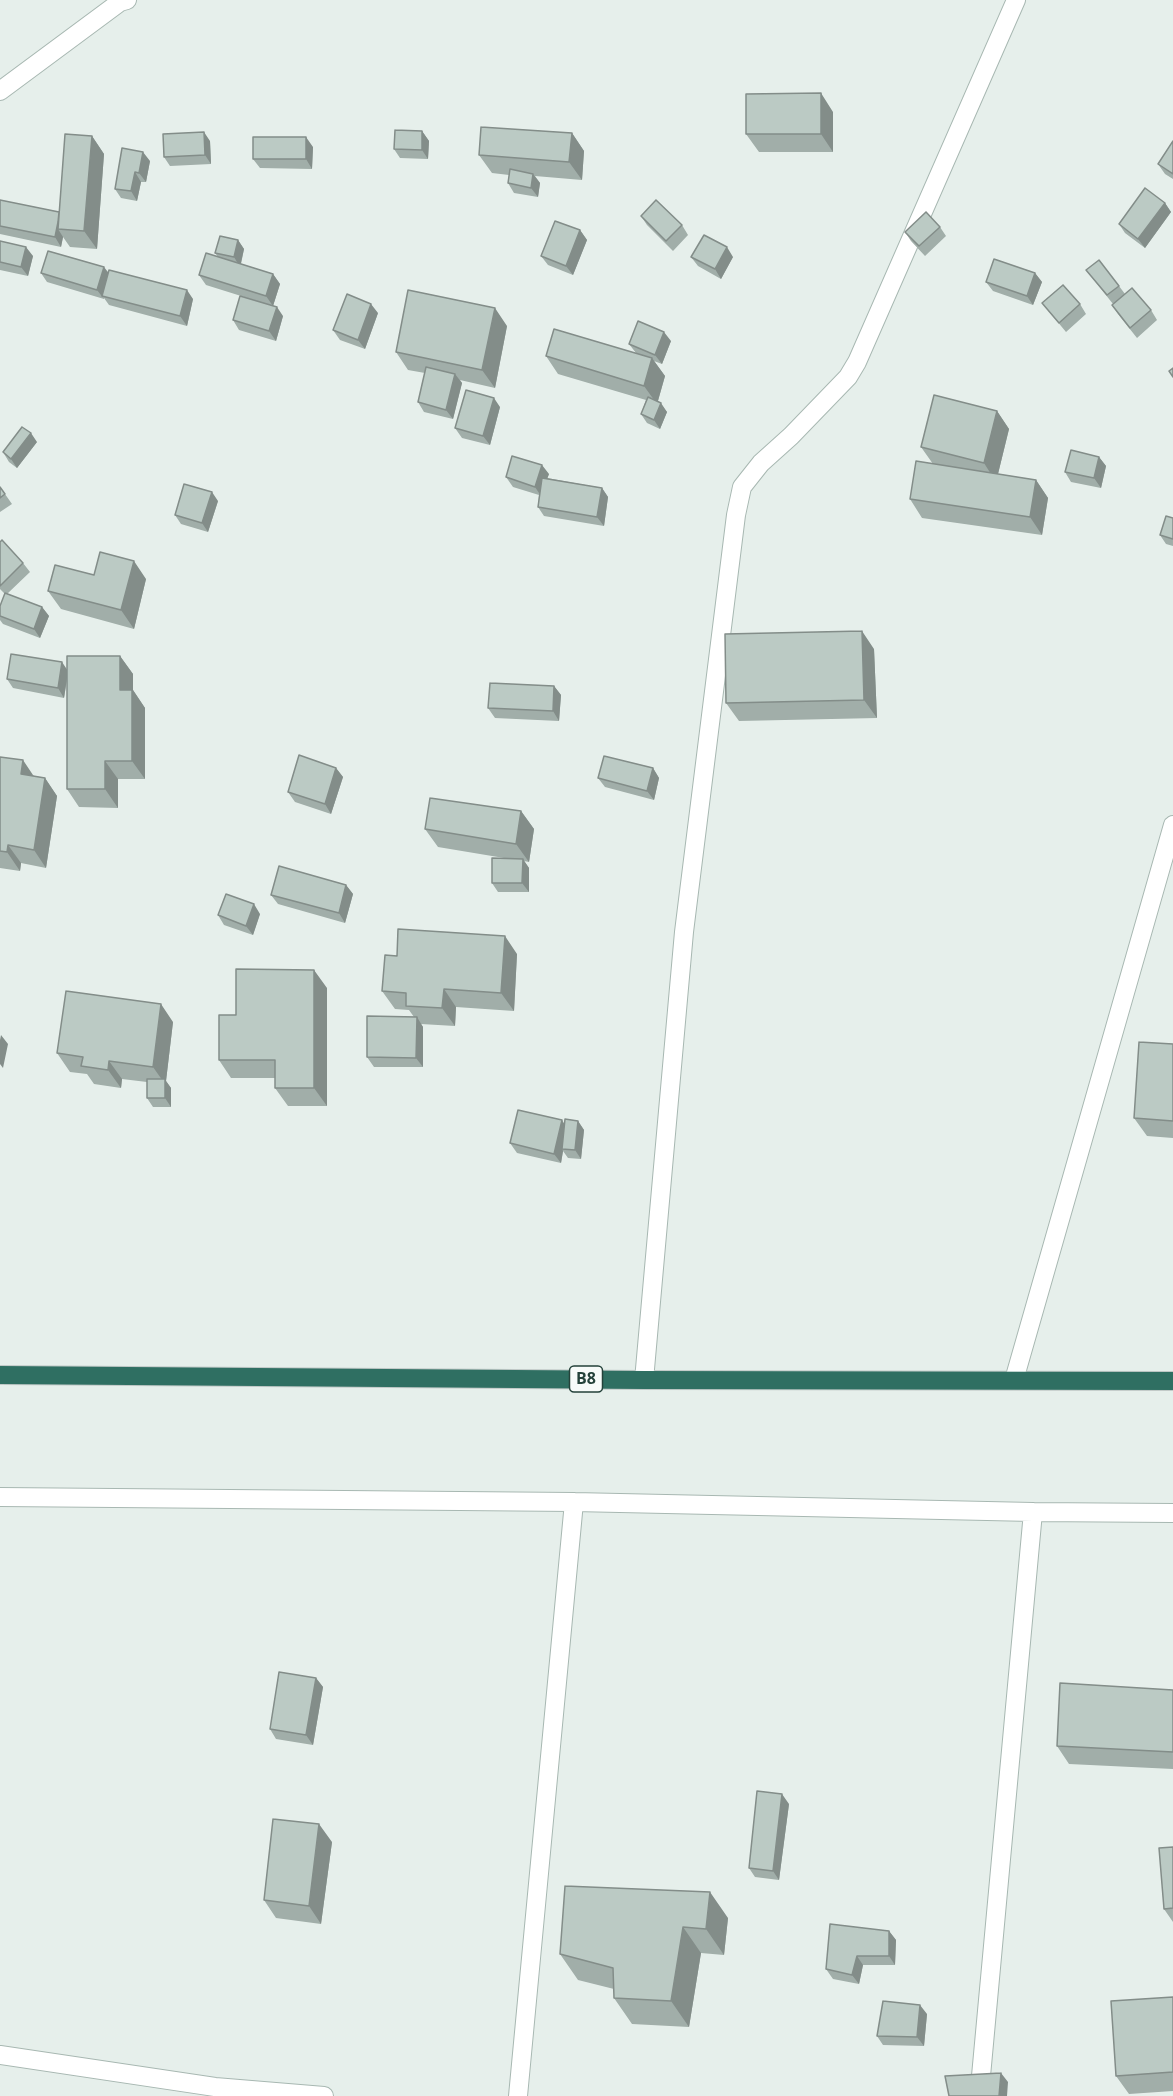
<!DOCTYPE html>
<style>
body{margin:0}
canvas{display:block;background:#e6efeb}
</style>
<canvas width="1173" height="2096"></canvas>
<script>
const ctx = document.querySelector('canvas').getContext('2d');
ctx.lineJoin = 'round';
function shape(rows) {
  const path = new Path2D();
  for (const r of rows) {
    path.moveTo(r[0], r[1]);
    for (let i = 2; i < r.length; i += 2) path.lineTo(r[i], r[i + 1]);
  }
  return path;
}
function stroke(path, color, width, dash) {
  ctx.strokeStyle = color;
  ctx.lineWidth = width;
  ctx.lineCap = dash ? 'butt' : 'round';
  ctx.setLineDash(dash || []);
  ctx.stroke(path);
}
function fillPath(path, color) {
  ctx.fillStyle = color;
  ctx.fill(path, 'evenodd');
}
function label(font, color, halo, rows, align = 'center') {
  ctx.font = font + ' "Open Sans",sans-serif';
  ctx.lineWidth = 5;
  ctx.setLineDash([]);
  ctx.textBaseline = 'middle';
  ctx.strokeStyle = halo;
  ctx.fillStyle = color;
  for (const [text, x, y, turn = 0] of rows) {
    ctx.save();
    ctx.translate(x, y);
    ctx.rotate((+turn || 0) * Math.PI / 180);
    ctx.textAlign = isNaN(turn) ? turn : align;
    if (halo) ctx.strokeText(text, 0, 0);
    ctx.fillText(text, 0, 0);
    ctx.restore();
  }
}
const minor = shape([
 [0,91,120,2,127,0],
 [644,1380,684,932,736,515,742,487,761,463,791,436,848,377,857,362,1016,0],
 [1014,1380,1173,825],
 [0,1497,574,1502,1033,1512,1173,1513],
 [0,2055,215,2087,324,2096],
 [518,2096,574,1502],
 [972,2096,981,2076,1033,1512]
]);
const highway = shape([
 [0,1375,644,1380,1173,1381]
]);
stroke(minor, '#a8b8b2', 20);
stroke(highway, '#c2cac8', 20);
stroke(minor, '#fff', 18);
stroke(highway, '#2f6f62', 18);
fillPath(shape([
 [833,112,833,152,759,152,746,134],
 [422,131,429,141,428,159,400,158,394,149],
 [572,133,584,151,582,180,535,176,540,183,538,197,514,193,508,183,509,175,492,173,479,155],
 [92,136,104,154,97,249,70,247,63,237,61,247,0,234,0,200,59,212],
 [210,141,211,164,170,166,164,157],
 [1173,141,1173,179,1165,174,1158,164],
 [313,147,312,169,260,168,253,159],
 [150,161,146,182,141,182,137,201,121,198,115,189],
 [1165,203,1171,212,1145,248,1125,233,1119,224],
 [641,216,682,225,688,235,673,251,647,225],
 [940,227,946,236,925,256,911,241,905,232],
 [580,230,587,240,573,275,548,265,541,256],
 [238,240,244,249,241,264,273,274,280,284,273,306,206,285,199,275,218,257,215,253],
 [0,241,33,256,28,276,0,270],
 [691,257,733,257,721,279,698,266],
 [1086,270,1119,286,1125,294,1151,310,1157,320,1137,338,1118,314,1112,305,1113,304],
 [41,273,108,273,193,299,187,326,109,305,104,298,104,299,47,282],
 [1035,273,1042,282,1033,305,993,291,986,282],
 [1042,303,1080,304,1086,314,1066,332],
 [378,313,365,349,340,340,333,330],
 [283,316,276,341,239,330,233,320],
 [507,326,495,388,460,380,462,383,453,419,424,412,418,402,425,373,408,370,396,352],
 [671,341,662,364,654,361,665,376,658,401,667,412,660,429,647,423,641,414,646,400,558,374,546,356,636,353,629,344],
 [500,407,490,445,462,438,455,428],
 [997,411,1009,429,998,474,1036,480,1048,498,1042,535,922,518,910,499,933,464,921,447],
 [37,442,17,468,9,462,3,452],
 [1099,457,1106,466,1101,488,1071,482,1065,472],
 [549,474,547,478,602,488,608,497,604,526,544,516,538,507,539,495,513,487,506,477],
 [0,487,12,504,0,512],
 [218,501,208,532,181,524,175,515],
 [1173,518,1173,546,1166,544,1160,535],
 [0,542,23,563,30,572,7,594,42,607,49,616,40,638,3,624,0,620,0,606,5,594,0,589],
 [94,575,146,579,134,629,61,609,48,591],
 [874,649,877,718,739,721,726,703],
 [120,656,133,674,133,690,145,708,145,779,118,779,118,808,79,807,67,789,67,680,64,698,13,688,7,679,67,670],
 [554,686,561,695,559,721,495,718,488,708],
 [0,757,34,776,45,778,57,796,46,868,21,863,20,871,0,868],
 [336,768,343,777,331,814,295,802,288,792],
 [653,768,659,778,654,800,605,787,598,778],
 [521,811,534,829,529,862,524,861,529,868,529,892,498,892,492,883,510,859,438,847,425,829],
 [346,885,353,894,345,923,278,904,271,895],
 [260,914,253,935,224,925,218,915],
 [517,954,514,1011,456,1007,455,1026,421,1024,423,1027,423,1067,374,1067,367,1057,414,1017,409,1010,395,1009,382,991,397,956],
 [327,988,327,1106,288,1106,275,1088,275,1078,231,1078,219,1060,236,1015],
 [173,1022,166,1081,171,1088,171,1107,153,1107,147,1098,147,1082,122,1079,121,1088,94,1084,87,1074,70,1072,57,1053],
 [1173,1044,1173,1138,1147,1136,1134,1118],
 [578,1121,584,1130,581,1159,568,1158,563,1151,561,1163,517,1153,510,1143,564,1124],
 [316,1678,323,1687,313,1745,276,1739,270,1729],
 [1173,1690,1173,1769,1069,1764,1057,1746],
 [789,1804,779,1880,755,1877,749,1868],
 [332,1842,321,1924,276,1918,264,1900],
 [1173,1847,1173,1922,1164,1909],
 [728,1918,724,1955,701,1953,689,2027,632,2024,614,1998,614,1989,578,1980,560,1954],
 [889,1931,896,1940,895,1965,863,1965,859,1984,833,1979,826,1969],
 [1173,1997,1173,2091,1129,2094,1116,2076],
 [927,2014,924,2046,883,2045,877,2036]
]), '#a1aea9');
fillPath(shape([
 [821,93,833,112,833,152,821,134],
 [422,131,429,141,428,159,422,150],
 [204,132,210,141,211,164,205,155],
 [572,133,584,151,582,180,569,162],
 [92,136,104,154,97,249,84,231],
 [306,137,313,147,312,169,306,159],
 [143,152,150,161,146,182,139,173],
 [135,172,141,182,137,201,131,191],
 [533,174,540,183,538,197,531,188],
 [1165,203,1171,212,1145,248,1138,239],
 [60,212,58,229,63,237,61,247,55,237],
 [580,230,587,240,573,275,566,266],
 [238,240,244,249,240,267,234,257],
 [26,247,33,256,28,276,21,267],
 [727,247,733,257,721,279,715,269],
 [104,267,111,276,102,296,104,299,97,290],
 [1035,273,1042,282,1033,305,1027,296],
 [273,274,280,284,273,306,266,296],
 [187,290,193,299,187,326,180,316],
 [371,304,378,313,365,349,358,340],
 [277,307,283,316,276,341,269,331],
 [495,308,507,326,495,388,482,370],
 [664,332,671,341,662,364,655,355],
 [652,358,665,376,657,404,644,386],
 [455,374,462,383,453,419,446,410],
 [494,398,500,407,490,445,483,436],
 [661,403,667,412,660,429,654,420],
 [997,411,1009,429,996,482,984,463],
 [31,433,37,442,17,468,11,459],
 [1099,457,1106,466,1101,488,1094,478],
 [542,465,549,474,541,496,535,487],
 [1036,480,1048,498,1042,535,1030,517],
 [602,488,608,497,604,526,597,517],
 [212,492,218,501,208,532,202,523],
 [134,561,146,579,134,629,121,610],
 [42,607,49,616,40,638,34,629],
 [862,631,874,649,877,718,864,700],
 [120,656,133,674,133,690,145,708,145,779,132,761,120,690],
 [62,662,68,671,64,698,58,688],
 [554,686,561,695,559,721,553,711],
 [23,760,35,778,21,774],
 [105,761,118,779,118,808,105,789],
 [336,768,343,777,331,814,325,804],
 [653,768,659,778,654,800,647,791],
 [45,778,57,796,46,868,34,850],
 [521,811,534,829,529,862,516,844],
 [8,845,21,863,20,871,7,852],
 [523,859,529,868,529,892,522,883],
 [346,885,353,894,345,923,339,913],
 [254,904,260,914,253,935,246,926],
 [505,936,517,954,514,1011,501,993],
 [314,970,327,988,327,1106,314,1088],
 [444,989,456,1007,455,1026,442,1008],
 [161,1004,173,1022,166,1081,171,1088,171,1107,165,1098,165,1084,153,1067],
 [417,1017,423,1027,423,1067,416,1058],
 [1,1035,8,1044,3,1068,0,1064,0,1040],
 [109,1061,122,1079,121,1088,108,1070],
 [562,1120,568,1130,562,1149,563,1151,561,1163,554,1154],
 [578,1121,584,1130,581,1159,575,1150],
 [316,1678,323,1687,313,1745,306,1735],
 [782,1794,789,1804,779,1880,773,1871],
 [319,1824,332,1842,321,1924,309,1906],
 [710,1892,728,1918,724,1955,706,1929],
 [683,1927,701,1953,689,2027,671,2001],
 [889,1931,896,1940,895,1965,889,1956],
 [857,1956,863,1965,859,1984,852,1975],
 [920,2005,927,2014,924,2046,917,2037],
 [1001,2073,1008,2082,1007,2096,999,2096]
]), '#838d89');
const building = shape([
 [821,93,821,134,746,134,746,94,821,93],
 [481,127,572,133,569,162,479,155,481,127],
 [395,130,422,131,422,150,394,149,395,130],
 [204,132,205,155,164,157,163,134,204,132],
 [65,134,92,136,84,231,58,229,65,134],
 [253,137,306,137,306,159,253,159,253,137],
 [1173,141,1173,174,1158,164,1173,141],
 [122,148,143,152,139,173,135,172,131,191,115,189,122,148],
 [510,169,533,174,531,188,508,183,510,169],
 [1145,188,1165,203,1138,239,1119,224,1145,188],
 [0,200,59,212,58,222,55,237,0,226,0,200],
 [656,200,682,225,666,241,641,216,656,200],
 [926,212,940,227,919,246,905,232,926,212],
 [555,221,580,230,566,266,541,256,555,221],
 [704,235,727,247,715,269,691,257,704,235],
 [220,236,238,240,234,257,215,253,220,236],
 [0,241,26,247,21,267,0,262,0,241],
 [48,251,104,267,97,290,41,273,48,251],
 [206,253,273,274,266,296,199,275,206,253],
 [994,259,1035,273,1027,296,986,282,994,259],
 [1099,260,1119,286,1107,295,1086,270,1099,260],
 [109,270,187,290,180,316,102,296,109,270],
 [1063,285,1080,304,1059,323,1042,303,1063,285],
 [1132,288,1151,310,1130,328,1112,305,1132,288],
 [408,290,495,308,482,370,396,352,408,290],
 [347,294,371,304,358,340,333,330,347,294],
 [240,296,277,307,269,331,233,320,240,296],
 [638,321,664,332,655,355,629,344,638,321],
 [554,329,652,358,644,386,546,356,554,329],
 [426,367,455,374,446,410,418,402,426,367],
 [1173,368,1173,377,1169,371,1173,368],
 [466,390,494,398,483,436,455,428,466,390],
 [934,395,997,411,984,463,921,447,934,395],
 [648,397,661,403,654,420,641,414,648,397],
 [22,427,31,433,11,459,3,452,22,427],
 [1071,450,1099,457,1094,478,1065,472,1071,450],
 [512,456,542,465,535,487,506,477,512,456],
 [916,461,1036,480,1030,517,910,499,916,461],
 [542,478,602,488,597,517,538,507,542,478],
 [184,484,212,492,202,523,175,515,184,484],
 [0,487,5,494,0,498,0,487],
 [1166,516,1173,518,1173,539,1160,535,1166,516],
 [2,540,23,563,0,586,0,542,2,540],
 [100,552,134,561,121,610,48,591,55,565,94,575,100,552],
 [5,593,42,607,34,629,0,616,0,606,5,593],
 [862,631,864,700,726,703,725,634,862,631],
 [11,654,62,662,58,688,7,679,11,654],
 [67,656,120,656,120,690,132,690,132,761,105,761,105,789,67,789,67,656],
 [490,683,554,686,553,711,488,708,490,683],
 [299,755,336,768,325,804,288,792,299,755],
 [604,756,653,768,647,791,598,778,604,756],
 [0,757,23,760,21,774,45,778,34,850,8,845,7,852,0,851,0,757],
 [430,798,521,811,516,844,425,829,430,798],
 [492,858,523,859,522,883,492,883,492,858],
 [279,866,346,885,339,913,271,895,279,866],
 [226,894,254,904,246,926,218,915,226,894],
 [398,929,505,936,501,993,444,989,442,1008,406,1006,406,993,382,991,385,955,397,956,398,929],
 [236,969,314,970,314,1088,275,1088,275,1060,219,1060,219,1015,236,1015,236,969],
 [66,991,161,1004,153,1067,109,1061,108,1070,81,1066,83,1057,57,1053,66,991],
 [367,1016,417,1017,416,1058,367,1057,367,1016],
 [1139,1042,1173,1044,1173,1121,1134,1118,1139,1042],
 [147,1079,165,1079,165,1098,147,1098,147,1079],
 [518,1110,562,1120,554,1154,510,1143,518,1110],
 [565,1119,578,1121,575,1150,562,1149,565,1119],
 [279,1672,316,1678,306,1735,270,1729,279,1672],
 [1060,1683,1173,1690,1173,1752,1057,1746,1060,1683],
 [757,1791,782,1794,773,1871,749,1868,757,1791],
 [273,1819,319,1824,309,1906,264,1900,273,1819],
 [1173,1847,1173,1908,1164,1909,1159,1848,1173,1847],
 [565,1886,710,1892,706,1929,683,1927,671,2001,614,1998,613,1968,560,1954,565,1886],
 [830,1924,889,1931,889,1956,857,1956,852,1975,826,1969,830,1924],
 [1173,1997,1173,2072,1116,2076,1111,2001,1173,1997],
 [883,2001,920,2005,917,2037,877,2036,883,2001],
 [1001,2073,999,2096,949,2096,945,2076,1001,2073]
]);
fillPath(building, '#bbcac4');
stroke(building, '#838d89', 1.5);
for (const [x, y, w] of [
 [586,1379,33]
]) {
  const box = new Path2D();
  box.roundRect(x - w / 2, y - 13, w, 26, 4.5);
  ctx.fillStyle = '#f7fbf9';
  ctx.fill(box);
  stroke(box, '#24423a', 1.5);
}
label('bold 16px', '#24423a', null, [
 ["B8",586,1379]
]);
</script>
